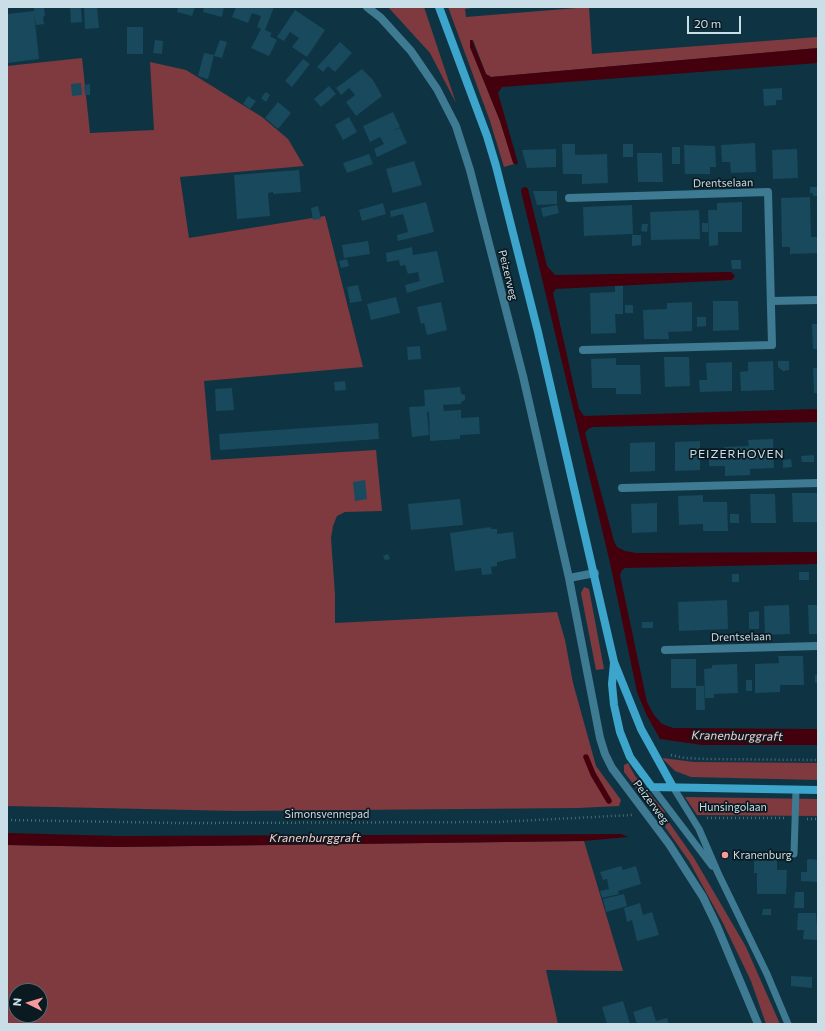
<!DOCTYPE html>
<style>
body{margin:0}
#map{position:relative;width:825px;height:1031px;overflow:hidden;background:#0e3443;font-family:Commissioner,sans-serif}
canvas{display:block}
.frame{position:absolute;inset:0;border:8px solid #cadee7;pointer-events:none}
.north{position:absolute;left:8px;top:983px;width:40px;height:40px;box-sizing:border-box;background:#0b1a21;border:1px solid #576870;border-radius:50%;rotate:275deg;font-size:11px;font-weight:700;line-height:16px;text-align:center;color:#cadee7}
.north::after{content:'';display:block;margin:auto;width:14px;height:18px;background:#f59b9e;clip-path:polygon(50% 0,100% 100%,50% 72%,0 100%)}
.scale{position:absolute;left:687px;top:16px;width:54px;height:18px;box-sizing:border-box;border:2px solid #cadee7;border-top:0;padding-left:5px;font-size:12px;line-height:14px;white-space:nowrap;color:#cadee7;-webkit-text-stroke:3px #0b1a21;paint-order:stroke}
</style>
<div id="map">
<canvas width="825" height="1031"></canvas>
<div class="frame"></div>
<div class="north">N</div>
<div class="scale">20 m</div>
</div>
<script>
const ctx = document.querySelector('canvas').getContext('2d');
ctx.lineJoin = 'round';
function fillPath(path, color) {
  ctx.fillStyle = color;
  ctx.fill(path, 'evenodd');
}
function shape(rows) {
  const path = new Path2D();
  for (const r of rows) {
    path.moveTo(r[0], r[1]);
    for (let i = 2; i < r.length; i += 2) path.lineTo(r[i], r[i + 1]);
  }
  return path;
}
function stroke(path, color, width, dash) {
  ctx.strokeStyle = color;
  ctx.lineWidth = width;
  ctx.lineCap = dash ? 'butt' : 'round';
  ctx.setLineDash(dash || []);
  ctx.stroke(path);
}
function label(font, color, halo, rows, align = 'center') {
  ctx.font = font + ' Commissioner,sans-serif';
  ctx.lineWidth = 3.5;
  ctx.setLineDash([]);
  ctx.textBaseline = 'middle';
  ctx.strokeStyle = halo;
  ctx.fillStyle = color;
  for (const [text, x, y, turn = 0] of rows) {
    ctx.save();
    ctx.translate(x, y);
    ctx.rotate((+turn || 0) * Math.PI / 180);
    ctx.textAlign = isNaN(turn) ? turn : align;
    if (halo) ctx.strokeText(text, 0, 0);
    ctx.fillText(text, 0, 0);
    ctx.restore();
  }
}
fillPath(shape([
 [388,7,424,7,456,103,430,53],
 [448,7,479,7,465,9,466,17,589,7,592,54,818,37,818,48,491,77,486,74,473,40,470,40,470,47,500,121,514,164,504,167,490,121],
 [82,58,90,133,154,130,150,62,186,70,262,117,288,139,304,166,180,177,189,238,325,216,363,367,204,381,211,460,376,450,382,511,345,512,337,516,333,526,331,538,335,595,335,623,557,612,565,640,573,683,596,766,621,800,619,806,578,808,237,811,7,806,7,66],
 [584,587,589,589,604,669,596,670,581,593],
 [662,758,694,762,818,763,818,780,691,777,675,771],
 [628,763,635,776,666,813,652,808,624,772,624,765],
 [685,797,818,799,818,816,697,815],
 [668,821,694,858,746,947,780,1024,766,1024,751,981,723,923,689,861,665,827],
 [584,841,623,971,546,970,558,1024,7,1024,7,845,116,847],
 [16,991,40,991,40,1015,16,1015]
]), '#7e3a3f');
fillPath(shape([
 [470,40,472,40,486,74,491,77,818,48,818,63,502,87,498,93,518,163,517,165,513,163,500,121,470,47],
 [526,187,528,189,547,266,555,275,731,272,735,276,732,280,556,289,553,293,579,409,584,416,818,409,818,422,593,427,588,429,585,433,614,541,617,547,625,551,636,553,818,552,818,564,625,568,622,570,620,575,647,702,654,715,662,724,673,728,818,729,818,745,702,745,660,739,646,714,637,692,610,563,521,191,522,188],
 [7,833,118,836,621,834,628,837,584,841,116,847,7,845]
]), '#44000c');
stroke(shape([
 [586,757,593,774,609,801]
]), '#44000c', 5.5);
fillPath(shape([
 [34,7,44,7,45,16,43,17,44,24,36,25,34,13,39,59,7,63,7,14,34,11],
 [70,7,81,7,82,22,71,23],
 [84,7,97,7,99,28,85,29],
 [178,7,195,7,192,16,177,12],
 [204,7,224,7,222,17,203,12],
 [236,7,274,7,265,30,272,33,270,36,277,40,269,56,251,48,261,29,257,27,261,16,252,13,248,23,232,17],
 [295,10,325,30,307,57,292,47,299,38,290,32,284,41,277,37],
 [127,27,143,27,143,54,127,54],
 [155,40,163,41,162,54,153,53],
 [220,40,227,42,222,58,214,56],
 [340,42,352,53,335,72,328,66,323,72,317,67],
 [204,53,214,55,208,79,198,76],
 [303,59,310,64,292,87,285,81],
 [362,69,373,80,382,96,356,116,346,102,355,95,349,88,341,95,336,88],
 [81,83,82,95,72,96,71,84],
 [90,84,90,95,85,95,84,85],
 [329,86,336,94,321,107,314,99],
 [782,88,782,100,776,100,776,105,764,106,763,89],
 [266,92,270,95,266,102,261,98],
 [248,96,256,101,250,109,243,104],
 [278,102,291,113,278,129,265,118],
 [393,112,400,127,392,131,400,128,407,143,377,157,374,149,384,144,380,137,370,142,363,126],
 [349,117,357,132,343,140,335,125],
 [755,143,756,172,731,173,730,162,722,162,721,145],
 [562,144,575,144,575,155,607,154,608,183,582,184,582,174,563,174],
 [623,144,633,144,633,157,623,157],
 [684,145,715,146,716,167,710,167,710,174,685,174],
 [672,147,680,147,680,164,672,164],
 [556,149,556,167,527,168,522,150],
 [797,149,798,178,773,179,772,150],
 [637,153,662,153,663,182,638,182],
 [369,154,373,164,347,173,343,163],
 [414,161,422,185,393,193,386,169],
 [299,170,301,192,273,194,273,192,268,193,270,216,237,219,234,175],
 [810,187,818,187,818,196,813,196,813,193,810,193],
 [533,191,557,191,557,204,537,205],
 [810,197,811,237,817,237,818,253,790,254,790,247,782,247,781,198],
 [426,202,434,232,398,241,397,235,408,232,406,224,403,214,391,217,390,211],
 [742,202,742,232,718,232,718,245,709,246,708,210,717,210,717,203],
 [383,203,386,214,362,221,359,210],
 [557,205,559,213,543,217,541,208],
 [632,205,633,234,584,236,583,207],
 [318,206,321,219,313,220,311,208],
 [699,210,700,239,651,240,650,212],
 [702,223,708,223,708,232,702,232],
 [642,224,648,224,647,232,641,231],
 [632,235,641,235,641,245,632,246],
 [368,241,370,254,344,258,342,245],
 [412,247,413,255,437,251,444,282,407,293,405,285,420,281,418,272,408,274,405,265,400,266,399,260,387,262,386,253],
 [347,259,349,266,341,268,339,261],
 [731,260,741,260,741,269,732,269],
 [358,285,362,301,350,303,347,287],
 [615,286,623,286,623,314,615,314,616,333,591,334,590,293,615,292],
 [396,297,400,313,371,320,367,304],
 [713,301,738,301,739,330,713,331],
 [441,302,447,330,427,335,424,323,421,324,417,307],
 [692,302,692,331,668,332,669,339,644,339,643,310,667,309,667,303],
 [625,305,633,305,633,313,625,313],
 [697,317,706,317,706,326,697,327],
 [812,324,818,324,818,349,813,349],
 [420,346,421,359,408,360,407,347],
 [664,357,689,357,690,386,665,387],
 [616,358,616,365,640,365,641,394,616,394,616,388,592,388,591,359],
 [773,361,774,390,741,391,740,372,748,371,748,362],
 [778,361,789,361,789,370,783,371,778,367],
 [732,362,732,391,700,392,699,380,707,380,706,363],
 [813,368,818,368,818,393,814,393],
 [345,381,346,390,335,391,334,382],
 [460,387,461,394,465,395,465,400,461,402,461,404,443,405,444,411,461,410,461,418,479,417,480,434,460,435,460,439,430,441,429,412,427,412,429,435,412,437,409,407,425,406,424,390],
 [232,388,234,410,216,411,215,389],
 [378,423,379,439,220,450,219,434],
 [773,439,774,468,750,469,750,475,725,476,725,466,709,466,709,455,725,455,724,447,749,446,748,440],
 [700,441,700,470,675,471,675,442],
 [655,442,655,471,630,472,630,443],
 [814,455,814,462,802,462,801,456],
 [791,459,792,467,783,468,783,460],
 [365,480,367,499,355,501,353,482],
 [792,493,817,493,818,522,793,522],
 [750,494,775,494,776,523,751,523],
 [703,495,703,502,727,502,728,531,703,531,703,524,679,525,678,496],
 [460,499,463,525,411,530,408,504],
 [657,503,657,532,632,533,631,504],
 [730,514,739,514,739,523,730,523],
 [491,527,491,529,497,529,497,534,513,532,516,558,497,562,497,566,491,567,492,574,482,575,481,568,455,571,450,533],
 [388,554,390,559,385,560,383,556],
 [799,572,809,572,809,580,799,580],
 [732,574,739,574,739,582,732,582],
 [727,600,728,629,679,631,678,602],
 [789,605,790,634,765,635,764,606],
 [808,605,818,605,818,634,809,634],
 [759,611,759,629,749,629,749,612],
 [642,622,653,622,653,628,642,628],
 [778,656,803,656,804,685,780,685,780,692,755,693,755,664,779,663],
 [671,659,696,659,696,686,704,686,705,710,696,710,696,688,671,688],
 [737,664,738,693,714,694,714,698,705,698,704,669,712,668,712,665],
 [815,675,818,675,818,683,815,683],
 [746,680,752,680,752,691,746,691],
 [761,855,773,855,773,858,777,859,777,870,787,870,786,894,757,894,757,873,754,873,754,860,761,858],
 [809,859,818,860,818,882,801,881,801,872,807,872,807,860],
 [621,866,623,870,636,866,641,884,618,891,619,894,602,898,600,891,609,889,607,879,603,880,600,872],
 [795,892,804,892,804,908,794,908],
 [624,894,627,906,606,912,603,899],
 [640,903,643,915,652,912,659,935,637,941,632,920,627,922,624,908],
 [763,909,771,909,771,915,762,915],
 [798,913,816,913,818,940,803,939,804,930,797,930],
 [791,976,812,977,812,988,791,986],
 [623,1001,630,1024,607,1024,602,1007],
 [651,1006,656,1021,667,1018,669,1024,637,1024,633,1012]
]), '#18495c');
stroke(shape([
 [671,755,685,758,706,759,818,760],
 [707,818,784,818],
 [807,819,818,819],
 [7,820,178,823,498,822,632,815]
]), '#4a6b78', 2.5, [1, 3]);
stroke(shape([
 [652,787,712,866],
 [673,787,699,829,718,873,767,974,788,1024],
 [794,854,796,790]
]), '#3f7a93', 7);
stroke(shape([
 [367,7,381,18,411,51,437,89,456,126,470,170,523,376,569,578,600,738,605,754,612,768,669,844,703,897,717,926,758,1024],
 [569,198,768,192,772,345,583,350],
 [771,301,818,300],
 [622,488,818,483],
 [569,578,595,573],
 [665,650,818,646]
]), '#3f7a93', 8);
stroke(shape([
 [439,7,487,136,496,166,538,332,614,662,641,729,673,787],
 [614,663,612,684,614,705,620,732,630,757,652,787,818,790]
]), '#3da4cb', 8);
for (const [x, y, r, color] of [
 [725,855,4,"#f59b9e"]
]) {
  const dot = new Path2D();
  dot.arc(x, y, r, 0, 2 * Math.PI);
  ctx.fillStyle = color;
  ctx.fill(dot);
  stroke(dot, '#0b1a21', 1.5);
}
label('11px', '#cadee7', '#0b1a21', [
 ["Drentselaan",723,183,-1],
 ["Peizerweg",508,275,76],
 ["Drentselaan",741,637,-1],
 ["Peizerweg",651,802,53],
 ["Hunsingolaan",733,807],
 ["Simonsvennepad",327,814]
]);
label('11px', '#cadee7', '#0b1a21', [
 ["Kranenburg",733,855]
], 'left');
ctx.letterSpacing = '1px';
label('12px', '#cadee7', '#0b1a21', [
 ["PEIZERHOVEN",737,454]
]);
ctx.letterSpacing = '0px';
label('italic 12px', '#fbcdcd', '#0b1a21', [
 ["Kranenburggraft",737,736,1],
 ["Kranenburggraft",315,838]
]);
</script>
